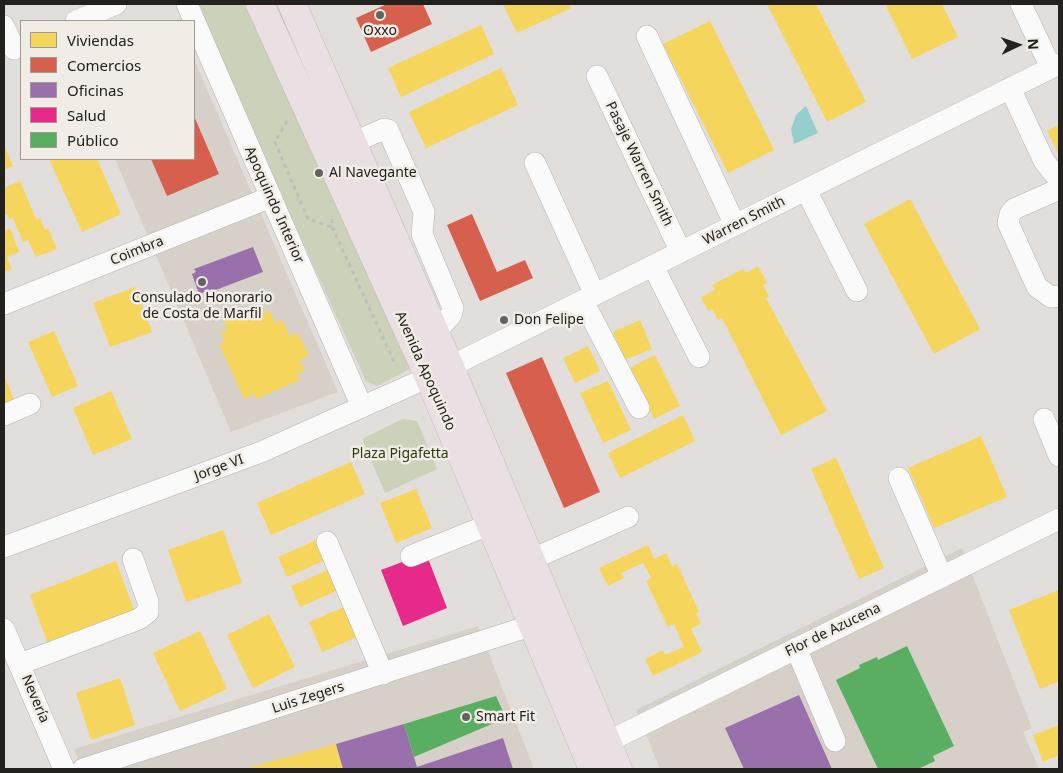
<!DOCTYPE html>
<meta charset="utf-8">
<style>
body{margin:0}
#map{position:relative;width:1063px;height:773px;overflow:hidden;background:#e1dedb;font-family:"Noto Sans",sans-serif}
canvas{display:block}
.frame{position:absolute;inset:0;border:5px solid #22211e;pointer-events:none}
.legend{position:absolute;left:20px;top:20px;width:175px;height:140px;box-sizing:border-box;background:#f1ece6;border:1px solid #9e9b96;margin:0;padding:6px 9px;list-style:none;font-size:15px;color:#22211e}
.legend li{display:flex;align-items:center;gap:10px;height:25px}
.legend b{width:25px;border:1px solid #9e9b96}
.north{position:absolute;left:993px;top:20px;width:50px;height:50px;-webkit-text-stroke:4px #f1ece6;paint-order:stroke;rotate:87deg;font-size:14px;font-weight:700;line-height:20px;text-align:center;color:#22211e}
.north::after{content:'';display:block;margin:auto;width:18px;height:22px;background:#22211e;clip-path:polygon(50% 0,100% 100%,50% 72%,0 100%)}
</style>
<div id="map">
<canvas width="1063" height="773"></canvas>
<div class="frame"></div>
<ul class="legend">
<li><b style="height:14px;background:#f6d55c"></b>Viviendas</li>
<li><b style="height:14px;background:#d6604d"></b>Comercios</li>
<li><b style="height:14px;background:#9970ab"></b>Oficinas</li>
<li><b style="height:14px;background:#e7298a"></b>Salud</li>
<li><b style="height:14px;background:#5aae61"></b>Público</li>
</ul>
<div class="north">N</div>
</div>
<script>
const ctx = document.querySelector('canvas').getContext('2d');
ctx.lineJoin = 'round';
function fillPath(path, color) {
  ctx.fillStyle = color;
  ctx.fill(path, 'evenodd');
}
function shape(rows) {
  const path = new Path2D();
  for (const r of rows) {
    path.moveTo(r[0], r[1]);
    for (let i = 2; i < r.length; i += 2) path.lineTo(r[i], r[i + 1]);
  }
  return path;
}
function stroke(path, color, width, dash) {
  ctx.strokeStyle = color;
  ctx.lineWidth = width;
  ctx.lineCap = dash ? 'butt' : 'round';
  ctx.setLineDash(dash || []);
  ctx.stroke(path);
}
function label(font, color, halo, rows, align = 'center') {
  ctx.font = font + ' "Noto Sans",sans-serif';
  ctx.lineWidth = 5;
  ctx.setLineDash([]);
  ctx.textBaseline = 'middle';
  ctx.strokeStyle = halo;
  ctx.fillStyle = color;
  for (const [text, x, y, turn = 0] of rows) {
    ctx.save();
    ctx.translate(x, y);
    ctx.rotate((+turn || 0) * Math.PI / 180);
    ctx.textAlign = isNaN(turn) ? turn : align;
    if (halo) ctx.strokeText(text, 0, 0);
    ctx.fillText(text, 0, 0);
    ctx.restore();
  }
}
fillPath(shape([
 [194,59,338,392,231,432,115,159,194,159],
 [962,548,1032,728,1023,732,1039,769,660,769,636,710],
 [478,626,534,769,82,769,74,749]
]), '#d6d0c8');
fillPath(shape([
 [194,4,252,4,412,359,410,369,377,386,366,381],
 [402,419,417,421,437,469,385,493,362,439]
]), '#ccd2b9');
fillPath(shape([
 [806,106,818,133,794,144,791,129,796,115]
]), '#95cecd');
fillPath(shape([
 [503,4,569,4,571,8,517,33],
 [767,4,816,4,866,102,827,122],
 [885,4,942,4,958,37,912,59],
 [710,21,774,150,728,173,663,44],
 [481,25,494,54,401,97,388,68],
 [501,68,518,105,426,148,409,112],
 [1059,125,1059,155,1047,131],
 [4,145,13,166,4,170],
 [49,159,97,159,121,214,82,232],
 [20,181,36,219,40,218,45,230,48,228,57,249,36,257,28,240,23,242,13,218,9,220,7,214,4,215,4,188],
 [910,199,980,329,934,354,864,224],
 [10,228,19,252,7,257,12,269,4,272,4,231],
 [758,266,767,283,763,285,769,296,766,298,827,411,781,435,722,318,718,320,712,309,708,311,701,297,715,290,712,285,743,269,746,273],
 [135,287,152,332,110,347,93,303],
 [261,303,265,313,270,311,275,323,282,320,290,337,298,333,309,356,300,360,305,371,297,374,300,380,256,399,254,394,244,399,219,344,225,342,221,332,227,329,224,320],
 [640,320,652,349,625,360,613,332],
 [54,331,78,386,52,397,28,342],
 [588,346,600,371,575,383,563,358],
 [655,355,680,406,654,419,629,368],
 [4,375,15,402,4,407],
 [608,381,631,430,603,443,580,393],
 [111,391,132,439,93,455,73,408],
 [683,415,695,441,620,478,608,453],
 [981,436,1007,497,934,528,908,468],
 [836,458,884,568,859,579,811,469],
 [351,462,365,494,271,535,257,503],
 [416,489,432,528,396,543,380,503],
 [223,530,242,583,186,602,168,550],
 [319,539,328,559,287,577,278,557],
 [648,545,654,559,666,553,672,566,677,564,699,612,696,613,701,624,691,629,702,652,653,676,645,659,663,650,665,655,684,647,674,624,668,627,646,581,651,578,643,563,621,573,624,578,608,586,599,568],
 [116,561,135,613,49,647,30,595],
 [332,568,341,589,300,607,291,586],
 [1059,590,1059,681,1040,689,1009,610],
 [349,605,362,635,322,652,309,622],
 [269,614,295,667,253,688,227,635],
 [200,631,227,689,180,711,153,653],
 [120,678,135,725,91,740,76,693],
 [1059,725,1059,755,1043,762,1033,735],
 [336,744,343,769,243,769]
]), '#f6d55c');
fillPath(shape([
 [387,4,423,4,432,24,371,52,356,18],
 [194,116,219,174,167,196,151,159,194,159],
 [472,214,497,272,525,260,533,278,480,301,447,225],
 [542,357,600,492,564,508,506,373]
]), '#d6604d');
fillPath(shape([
 [253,247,263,272,213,291,212,289,199,294,192,274,196,272,194,269],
 [799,695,832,769,744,769,725,728],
 [404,724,417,767,503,738,513,769,343,769,336,744]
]), '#9970ab');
fillPath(shape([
 [426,553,447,608,403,626,381,570]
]), '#e7298a');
fillPath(shape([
 [907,646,954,746,933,756,935,761,918,769,878,769,836,680,860,668,859,665,877,657,878,660],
 [496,696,506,718,414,757,404,724]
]), '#5aae61');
const minor = shape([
 [187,4,362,407],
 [1021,4,1051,68],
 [76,21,116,4],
 [4,26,14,49],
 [647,36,735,225],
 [597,76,681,252],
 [1010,88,1044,161,1059,180],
 [352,143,384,129,388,130,424,212,422,234,453,308,451,315,435,333],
 [535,163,595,295],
 [1059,189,1014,209,1010,214,1008,223,1037,287,1051,297,1059,296],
 [806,190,857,291],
 [653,266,699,357],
 [583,301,639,408],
 [4,304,271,197],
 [4,415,30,404],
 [1044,419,1059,456],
 [899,478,942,577],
 [327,542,383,674],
 [4,547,261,452,429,377,1059,64],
 [411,556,491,524],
 [530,560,628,517],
 [4,629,64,769],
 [796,648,835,741],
 [20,664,139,619,148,612,148,602,133,559],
 [607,742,1059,519],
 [83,769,533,625]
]);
const major = shape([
 [260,4,429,377,593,769],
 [292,4,450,367,618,769]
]);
stroke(minor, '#b4b2b0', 22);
stroke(major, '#bcbab9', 29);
stroke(shape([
 [287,121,275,142,308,219,332,227],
 [332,219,332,227,396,366]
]), '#bfbebd', 3, [4, 4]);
stroke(minor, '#fafafa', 21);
stroke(major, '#eae0e3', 28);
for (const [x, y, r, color] of [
 [380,15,5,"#656360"],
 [319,173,5,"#656360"],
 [202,282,5,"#656360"],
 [504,320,5,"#656360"],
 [466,717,5,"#656360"]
]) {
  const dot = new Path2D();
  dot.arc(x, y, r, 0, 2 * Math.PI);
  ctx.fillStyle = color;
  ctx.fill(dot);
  stroke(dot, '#f1ece6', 2);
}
label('14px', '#22211e', '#f1ece6', [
 ["Oxxo",380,31,"center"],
 ["Al Navegante",329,173],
 ["Consulado Honorario",202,298,"center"],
 ["de Costa de Marfil",202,314,"center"],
 ["Don Felipe",514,320],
 ["Smart Fit",476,717]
], 'left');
label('14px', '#22211e', '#f1ece6', [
 ["Pasaje Warren Smith",639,164,64],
 ["Apoquindo Interior",274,205,66],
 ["Warren Smith",744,221,-27],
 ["Coimbra",137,251,-22],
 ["Avenida Apoquindo",425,371,66],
 ["Jorge VI",219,468,-20],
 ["Flor de Azucena",833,630,-26],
 ["Luis Zegers",308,698,-18],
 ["Nevería",35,699,67]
]);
label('14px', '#2f3a0f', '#f1ece6', [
 ["Plaza Pigafetta",400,454]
]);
</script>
